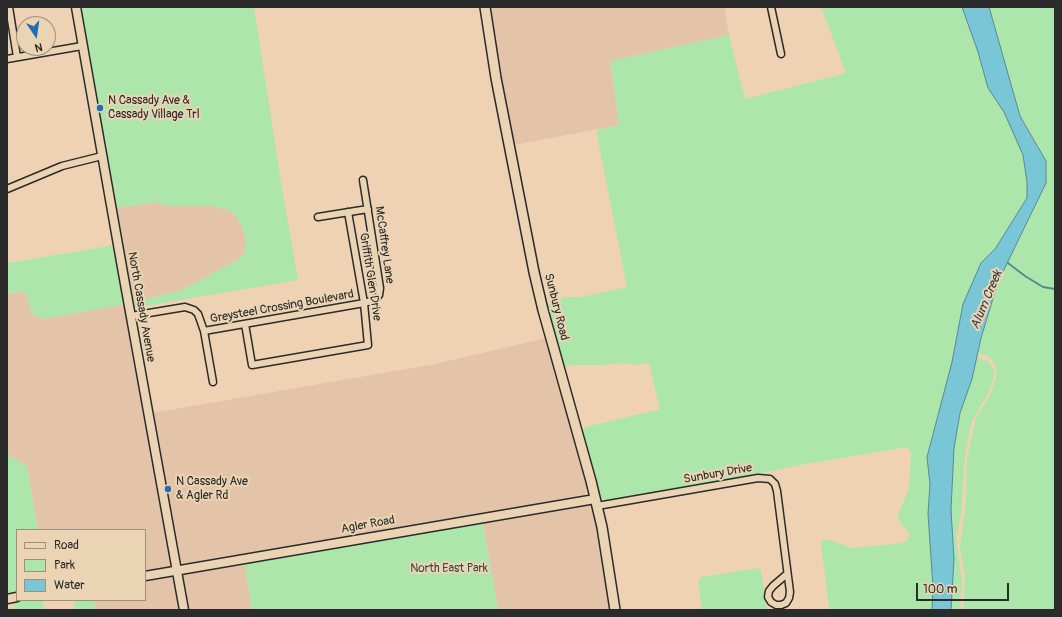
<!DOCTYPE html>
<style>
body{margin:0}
#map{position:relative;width:1062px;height:617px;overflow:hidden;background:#efd2b3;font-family:Pangolin,sans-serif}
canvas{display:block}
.frame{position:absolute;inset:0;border:8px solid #2b2b2b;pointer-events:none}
.legend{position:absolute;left:16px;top:529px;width:130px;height:72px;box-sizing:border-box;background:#ebd4b4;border:1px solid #9e907d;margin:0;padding:5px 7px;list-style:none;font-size:12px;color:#2b2b2b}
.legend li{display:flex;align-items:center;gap:8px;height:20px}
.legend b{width:20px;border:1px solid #9e907d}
.north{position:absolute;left:16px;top:16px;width:40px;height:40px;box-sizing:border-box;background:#ebd4b4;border:1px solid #9e907d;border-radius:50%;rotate:167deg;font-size:11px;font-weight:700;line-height:16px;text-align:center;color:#2b2b2b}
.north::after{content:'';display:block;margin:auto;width:14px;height:18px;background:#1f6fb2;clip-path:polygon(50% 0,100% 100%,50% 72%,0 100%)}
.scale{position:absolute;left:916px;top:583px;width:93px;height:18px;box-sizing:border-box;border:2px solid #2b2b2b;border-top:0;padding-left:5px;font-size:12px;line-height:14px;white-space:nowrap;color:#2b2b2b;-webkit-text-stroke:3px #ebd4b4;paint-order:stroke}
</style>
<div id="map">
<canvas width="1062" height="617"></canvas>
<div class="frame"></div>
<ul class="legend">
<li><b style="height:5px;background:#ebd4b4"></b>Road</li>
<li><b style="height:11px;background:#ade6aa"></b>Park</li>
<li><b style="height:11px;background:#78c6d6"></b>Water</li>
</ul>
<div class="north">N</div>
<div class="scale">100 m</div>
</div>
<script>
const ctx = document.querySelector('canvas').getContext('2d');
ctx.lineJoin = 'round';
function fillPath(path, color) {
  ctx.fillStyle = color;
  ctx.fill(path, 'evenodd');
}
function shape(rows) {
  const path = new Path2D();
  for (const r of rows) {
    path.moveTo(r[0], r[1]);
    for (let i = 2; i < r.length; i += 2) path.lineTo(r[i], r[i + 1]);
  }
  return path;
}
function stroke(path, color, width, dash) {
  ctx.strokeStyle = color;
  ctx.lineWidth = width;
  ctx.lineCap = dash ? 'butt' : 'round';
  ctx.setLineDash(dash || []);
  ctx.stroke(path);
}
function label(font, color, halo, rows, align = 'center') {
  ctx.font = font + ' Pangolin,sans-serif';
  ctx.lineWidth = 4;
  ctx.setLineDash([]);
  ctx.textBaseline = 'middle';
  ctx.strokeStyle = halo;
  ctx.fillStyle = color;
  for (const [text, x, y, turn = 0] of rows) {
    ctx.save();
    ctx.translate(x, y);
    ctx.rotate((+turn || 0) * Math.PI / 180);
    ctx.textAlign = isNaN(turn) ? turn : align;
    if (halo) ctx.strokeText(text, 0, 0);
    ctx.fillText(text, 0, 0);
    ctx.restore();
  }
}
fillPath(shape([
 [484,7,724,7,729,35,610,61,619,125,509,146],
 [159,202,165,206,213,206,228,210,238,218,245,236,246,247,243,255,237,260,182,290,133,303,152,413,435,364,546,338,587,484,585,495,583,497,595,501,616,610,498,610,482,516,244,562,252,610,96,610,94,600,145,600,145,530,38,530,27,466,7,454,7,294,23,291,26,293,30,309,33,314,43,319,126,304,115,208]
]), '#e4c4a8');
fillPath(shape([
 [79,7,254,7,281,182,298,280,134,308,133,302,182,290,237,260,243,255,246,247,245,236,238,218,228,210,213,206,165,206,159,202,115,208],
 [821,7,962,7,978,52,988,88,1004,112,1023,155,1027,182,1027,198,995,249,981,263,963,304,952,362,927,457,930,484,928,514,933,587,932,610,827,610,829,608,821,543,823,540,831,540,850,548,903,543,908,540,909,534,899,520,898,515,909,488,911,453,908,447,800,465,767,472,608,501,602,499,599,496,583,430,586,427,660,409,649,363,634,365,625,363,601,365,572,365,563,366,554,336,547,304,557,302,564,297,581,297,627,287,596,130,619,125,610,61,729,35,745,99,846,73],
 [989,7,1055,7,1055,610,963,610,965,576,960,549,966,500,967,460,976,418,991,393,997,374,995,364,991,359,987,356,978,353,981,338,998,282,1046,183,1046,161,1034,138,1020,116],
 [115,245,127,304,43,319,33,314,30,309,26,293,23,291,7,294,7,263],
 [977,358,988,361,994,371,994,377,989,392,972,421,965,456,961,515,956,537,962,582,960,610,951,610,954,559,951,510,954,448,960,413,972,379],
 [7,454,27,466,38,530,17,530,17,592,7,594],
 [483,522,498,610,252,610,244,562],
 [758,568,761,570,767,610,702,610,698,583,701,577],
 [23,600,43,600,44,610,15,610,14,602],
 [74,600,94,600,96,610,75,610]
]), '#ade6aa');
const water = shape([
 [962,7,989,7,1020,116,1046,161,1046,183,998,282,981,338,972,379,960,413,954,448,951,510,954,559,951,610,932,610,933,587,928,514,930,484,927,457,952,362,963,304,981,263,995,249,1027,198,1027,182,1023,155,1004,112,988,88,978,52,962,7]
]);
fillPath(water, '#78c6d6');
stroke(water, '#598892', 1);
stroke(shape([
 [1008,263,1025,276,1043,287,1055,289]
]), '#598892', 2);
const street = shape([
 [9,7,17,57],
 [771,7,781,54],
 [7,59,82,46],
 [7,189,62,166,102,156],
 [318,217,368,209],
 [131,316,185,307,194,310,198,314,204,331,213,382],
 [245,324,252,365,368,345,364,303,348,212],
 [204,331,364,303,375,300,379,295,380,288,363,180],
 [597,506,758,478,770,479,775,484,777,491,790,592,789,598,786,603,781,605,776,605,771,602,768,597,769,591,773,586,787,574]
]);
const secondary = shape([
 [76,7,123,273,184,610],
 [145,576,595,499],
 [7,599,17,597]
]);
const primary = shape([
 [485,7,496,78,534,272,543,310,591,481,602,527,615,610]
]);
stroke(street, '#2b2b2b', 9);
stroke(secondary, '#2b2b2b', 11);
stroke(primary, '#2b2b2b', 12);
stroke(street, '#ebd4b4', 6);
stroke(secondary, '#ebd4b4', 8);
stroke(primary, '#ebd4b4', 9);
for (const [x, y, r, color] of [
 [100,108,4,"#1f6fb2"],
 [168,489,4,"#1f6fb2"]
]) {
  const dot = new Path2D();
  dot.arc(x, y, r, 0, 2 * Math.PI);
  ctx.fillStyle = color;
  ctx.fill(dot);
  stroke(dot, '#ebd4b4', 1.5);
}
label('12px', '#2b2b2b', '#ebd4b4', [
 ["N Cassady Ave &",108,101],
 ["Cassady Village Trl",108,115],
 ["N Cassady Ave",176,482],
 ["& Agler Rd",176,496]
], 'left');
label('12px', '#2b2b2b', '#ebd4b4', [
 ["McCaffrey Lane",384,245,82],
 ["Griffith Glen Drive",370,277,81],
 ["North Cassady Avenue",141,307,80],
 ["Greysteel Crossing Boulevard",282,307,-10],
 ["Sunbury Road",556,307,76],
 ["Sunbury Drive",718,474,-10],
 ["Agler Road",368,525,-10]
]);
label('12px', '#3e473e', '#ebd4b4', [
 ["North East Park",449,569]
]);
label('italic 13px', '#374245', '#ebd4b4', [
 ["Alum Creek",987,300,-67]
]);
</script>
